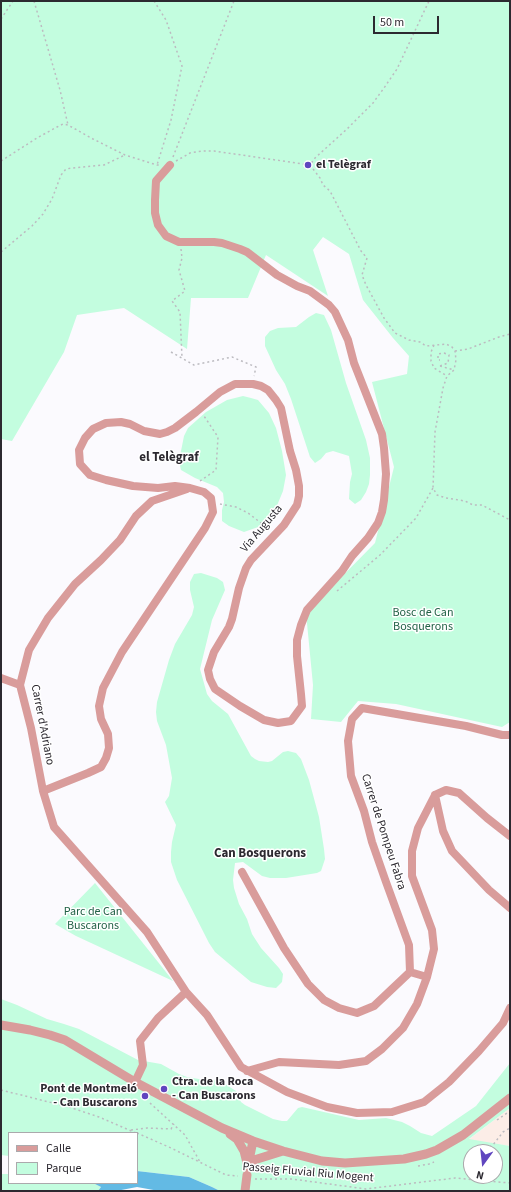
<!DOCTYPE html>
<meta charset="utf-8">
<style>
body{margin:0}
#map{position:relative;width:511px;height:1192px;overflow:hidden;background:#fbfafe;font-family:"Source Sans 3",sans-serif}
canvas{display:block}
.frame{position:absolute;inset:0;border:2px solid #2c2930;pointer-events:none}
.legend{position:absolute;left:8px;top:1132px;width:130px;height:52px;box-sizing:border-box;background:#fff;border:1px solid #aba9ac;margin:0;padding:5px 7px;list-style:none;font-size:12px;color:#2c2930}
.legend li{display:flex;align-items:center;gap:8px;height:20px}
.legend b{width:20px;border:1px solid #aba9ac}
.north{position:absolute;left:463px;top:1144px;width:40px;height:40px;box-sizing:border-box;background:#fff;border:1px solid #aba9ac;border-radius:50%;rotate:195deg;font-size:11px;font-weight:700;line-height:16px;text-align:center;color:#2c2930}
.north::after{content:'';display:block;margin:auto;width:14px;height:18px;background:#6046bf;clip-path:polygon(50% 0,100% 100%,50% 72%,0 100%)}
.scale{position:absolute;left:373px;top:16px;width:66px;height:18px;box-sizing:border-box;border:2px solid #2c2930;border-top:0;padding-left:5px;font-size:12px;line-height:14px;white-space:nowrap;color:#2c2930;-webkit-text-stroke:3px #fff;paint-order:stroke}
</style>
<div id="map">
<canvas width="511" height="1192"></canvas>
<div class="frame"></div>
<ul class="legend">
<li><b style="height:5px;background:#d99c9b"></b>Calle</li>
<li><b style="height:11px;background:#c3fddf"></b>Parque</li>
</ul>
<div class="north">N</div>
<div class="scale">50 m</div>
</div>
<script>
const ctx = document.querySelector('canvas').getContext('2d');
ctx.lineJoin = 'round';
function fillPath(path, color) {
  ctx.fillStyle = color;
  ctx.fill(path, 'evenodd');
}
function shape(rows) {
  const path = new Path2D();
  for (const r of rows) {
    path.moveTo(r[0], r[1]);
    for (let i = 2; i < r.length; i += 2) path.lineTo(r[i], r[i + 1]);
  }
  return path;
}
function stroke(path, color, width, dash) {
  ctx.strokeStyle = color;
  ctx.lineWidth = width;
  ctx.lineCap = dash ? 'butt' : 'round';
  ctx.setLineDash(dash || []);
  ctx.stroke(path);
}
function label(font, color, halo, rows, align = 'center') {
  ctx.font = font + ' "Source Sans 3",sans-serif';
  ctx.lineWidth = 3;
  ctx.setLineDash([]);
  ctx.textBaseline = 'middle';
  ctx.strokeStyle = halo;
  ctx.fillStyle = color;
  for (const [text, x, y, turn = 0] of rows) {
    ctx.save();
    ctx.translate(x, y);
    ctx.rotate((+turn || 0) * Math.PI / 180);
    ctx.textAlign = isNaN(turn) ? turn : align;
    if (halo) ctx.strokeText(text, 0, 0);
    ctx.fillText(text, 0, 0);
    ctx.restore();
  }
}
fillPath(shape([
 [510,1108,510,1146,468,1140]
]), '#fcede7');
fillPath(shape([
 [1,1,510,1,510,722,502,727,396,704,358,701,341,722,311,719,313,685,306,613,375,543,394,467,372,382,407,374,409,356,393,338,363,300,349,254,323,237,313,250,328,296,266,255,248,298,191,298,187,349,124,308,77,315,64,352,12,441,1,439],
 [316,313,324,315,331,330,346,383,366,440,370,458,370,475,369,484,366,492,361,500,355,504,349,499,350,482,352,474,349,456,333,451,326,453,321,459,315,463,310,457,291,399,285,384,276,370,265,346,265,337,270,331,278,328,296,327,309,317],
 [243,396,251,398,258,400,269,413,276,428,282,451,286,475,283,491,276,508,261,526,244,532,229,526,222,521,222,510,224,502,223,493,217,487,195,478,181,470,179,461,184,436,188,428,206,412,227,400],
 [201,573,217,578,223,582,225,590,212,620,200,669,207,694,212,701,228,714,251,756,255,759,259,761,268,762,272,761,283,752,288,751,296,753,301,759,309,780,319,817,324,849,325,859,321,871,317,873,286,878,270,878,262,876,243,862,235,863,233,880,234,888,239,904,247,919,252,934,261,948,279,968,283,974,282,982,276,988,267,987,251,982,215,952,209,943,177,880,171,862,171,852,172,842,176,825,165,802,169,796,172,778,166,745,157,721,156,712,157,702,169,660,175,644,192,615,194,607,190,590,190,582,194,574],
 [95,883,162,967,173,981,76,936,55,924],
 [1,999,17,1005,47,1019,64,1024,79,1029,138,1060,161,1064,179,1074,187,1077,205,1080,214,1080,225,1084,236,1091,241,1102,245,1105,273,1119,282,1121,287,1121,298,1108,302,1107,359,1120,386,1118,402,1122,410,1126,421,1133,432,1136,476,1106,510,1063,510,1108,469,1139,510,1146,510,1191,220,1191,212,1187,189,1177,137,1171,137,1133,9,1133,9,1156,1,1155],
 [471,1152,495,1152,495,1176,471,1176],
 [1,1174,9,1174,9,1183,93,1183,101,1187,98,1191,1,1191]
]), '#c3fddf');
fillPath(shape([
 [137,1171,189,1177,212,1187,220,1191,159,1191,137,1187,116,1191,98,1191,101,1187,93,1183,137,1183]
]), '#63bae4');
stroke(shape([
 [34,1,60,90,68,125],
 [154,1,166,20,182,66,171,120,157,165],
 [1,19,13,1],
 [173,157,234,1],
 [1,161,37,138,57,127,63,124,68,125,93,139,125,155,157,165,159,165],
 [176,161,190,153,202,151,214,151,310,165,315,158,347,129,373,103,384,88,397,69,429,1],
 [310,165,320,178,323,185,330,191,361,251,367,258,362,275,366,285,384,318,395,333,409,340,420,342,426,346,446,344,452,347,455,351,456,360,454,370,447,376,443,388,435,432,433,488,437,495,446,498,465,501,473,505,482,505,510,520],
 [181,249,182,258,179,270,185,291,172,301,180,312,182,358],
 [1,252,32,226,43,214,52,199,61,175,66,169,72,168,104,165,125,155],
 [434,345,431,352,431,361,434,368,447,376],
 [455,351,468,349,499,337,510,334],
 [171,352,194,365,232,357,256,367,254,376],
 [440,366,448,363,449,355,444,353,438,354,438,360,440,360],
 [440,366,454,370],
 [200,481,216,470,218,437,204,416],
 [220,504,236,507,248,513,265,526,268,530],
 [337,591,380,555,416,518,433,488],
 [1,1090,69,1107,99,1117,136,1133],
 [150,1103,185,1135,200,1162],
 [497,1120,510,1111],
 [131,1130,147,1128,171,1129,174,1124],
 [137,1133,171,1148,226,1175,238,1176],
 [481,1152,493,1145,503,1132,510,1128],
 [471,1165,471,1173],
 [418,1166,429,1164,434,1162],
 [255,1179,292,1179,366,1189,455,1178,510,1183]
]), '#bcbbc0', 1.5, [2, 3]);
stroke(shape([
 [187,489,152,501,136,516,120,540,101,560,75,584,48,618,29,650,20,685,31,728,43,791,54,827,147,932,186,992,207,1015,241,1067,287,1092,327,1107,357,1113,392,1112,424,1102,449,1082,479,1051,503,1023,510,1008],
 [1,678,20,685],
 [43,791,88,773,101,767,106,758,109,748,108,734,101,719,99,706,103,688,122,652,205,528,213,512,211,498,204,492,190,488,175,486,158,488,133,486,106,480,90,475,80,464,79,450,85,438,93,429,106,423,121,422,130,424,144,431,160,434,167,432,175,428,196,412,220,392,235,384,253,384,261,386,268,390,276,400,281,408,290,451,296,470,299,486,299,496,297,505,284,525,251,560,246,568,239,588,232,619,229,627,214,652,208,670,210,679,215,689,240,706,264,720,278,723,291,721,302,706,301,694,297,656,297,640,301,625,307,610,342,571,352,556,368,538,378,523,382,512,384,500,386,474,384,448,382,434,354,363,348,340,335,312,329,305,310,291,297,286,277,275,247,252,240,249,222,243,214,242,179,242,166,236,158,225,155,213,155,200,156,181,170,165],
 [435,795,443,831,452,851,489,890,510,908],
 [435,795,446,790,459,793,487,818,510,836],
 [242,872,284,948,308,984,324,1000,339,1008,357,1013,374,1006,410,972,427,977],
 [410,972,409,945,386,882,372,842,364,811,351,776,348,741,352,719,362,708,466,726,502,735,510,735],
 [247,1071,279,1062,339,1065,366,1061,382,1049,403,1028,417,1004,427,977,434,949,432,930,412,876,412,851,418,828,435,795],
 [135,1082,143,1065,140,1041,158,1018,186,992]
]), '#d99c9b', 8);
stroke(shape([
 [1,1025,30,1030,50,1035,65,1040,135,1082,222,1128,253,1141,283,1151,322,1161,345,1163,404,1159,426,1154,437,1150,463,1135,510,1098],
 [230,1134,237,1139,244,1151,248,1167],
 [248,1165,253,1141],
 [248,1167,254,1160,283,1151]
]), '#d99c9b', 9);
stroke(shape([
 [245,1191,247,1175]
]), '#d99c9b', 9);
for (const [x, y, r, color] of [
 [308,165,4,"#6046bf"],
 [164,1089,4,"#6046bf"],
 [145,1096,4,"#6046bf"]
]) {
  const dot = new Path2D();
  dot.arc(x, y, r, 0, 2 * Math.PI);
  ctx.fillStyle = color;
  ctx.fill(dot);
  stroke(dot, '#fff', 1.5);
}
label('bold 12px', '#2c2930', '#fff', [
 ["el Telègraf",316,165],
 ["Ctra. de la Roca",172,1082],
 ["- Can Buscarons",172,1096],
 ["Pont de Montmeló",137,1089,"right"],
 ["- Can Buscarons",137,1103,"right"]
], 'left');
label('12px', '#2c2930', '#fff', [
 ["Via Augusta",262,529,-50],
 ["Carrer d'Adriano",42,725,79],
 ["Carrer de Pompeu Fabra",383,832,72],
 ["Passeig Fluvial Riu Mogent",308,1173,5]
]);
label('12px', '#226247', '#fff', [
 ["Bosc de Can",423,613],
 ["Bosquerons",423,627],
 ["Parc de Can",93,912],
 ["Buscarons",93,926]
]);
label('bold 13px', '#2c2930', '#fff', [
 ["el Telègraf",169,458],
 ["Can Bosquerons",260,854]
]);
</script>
